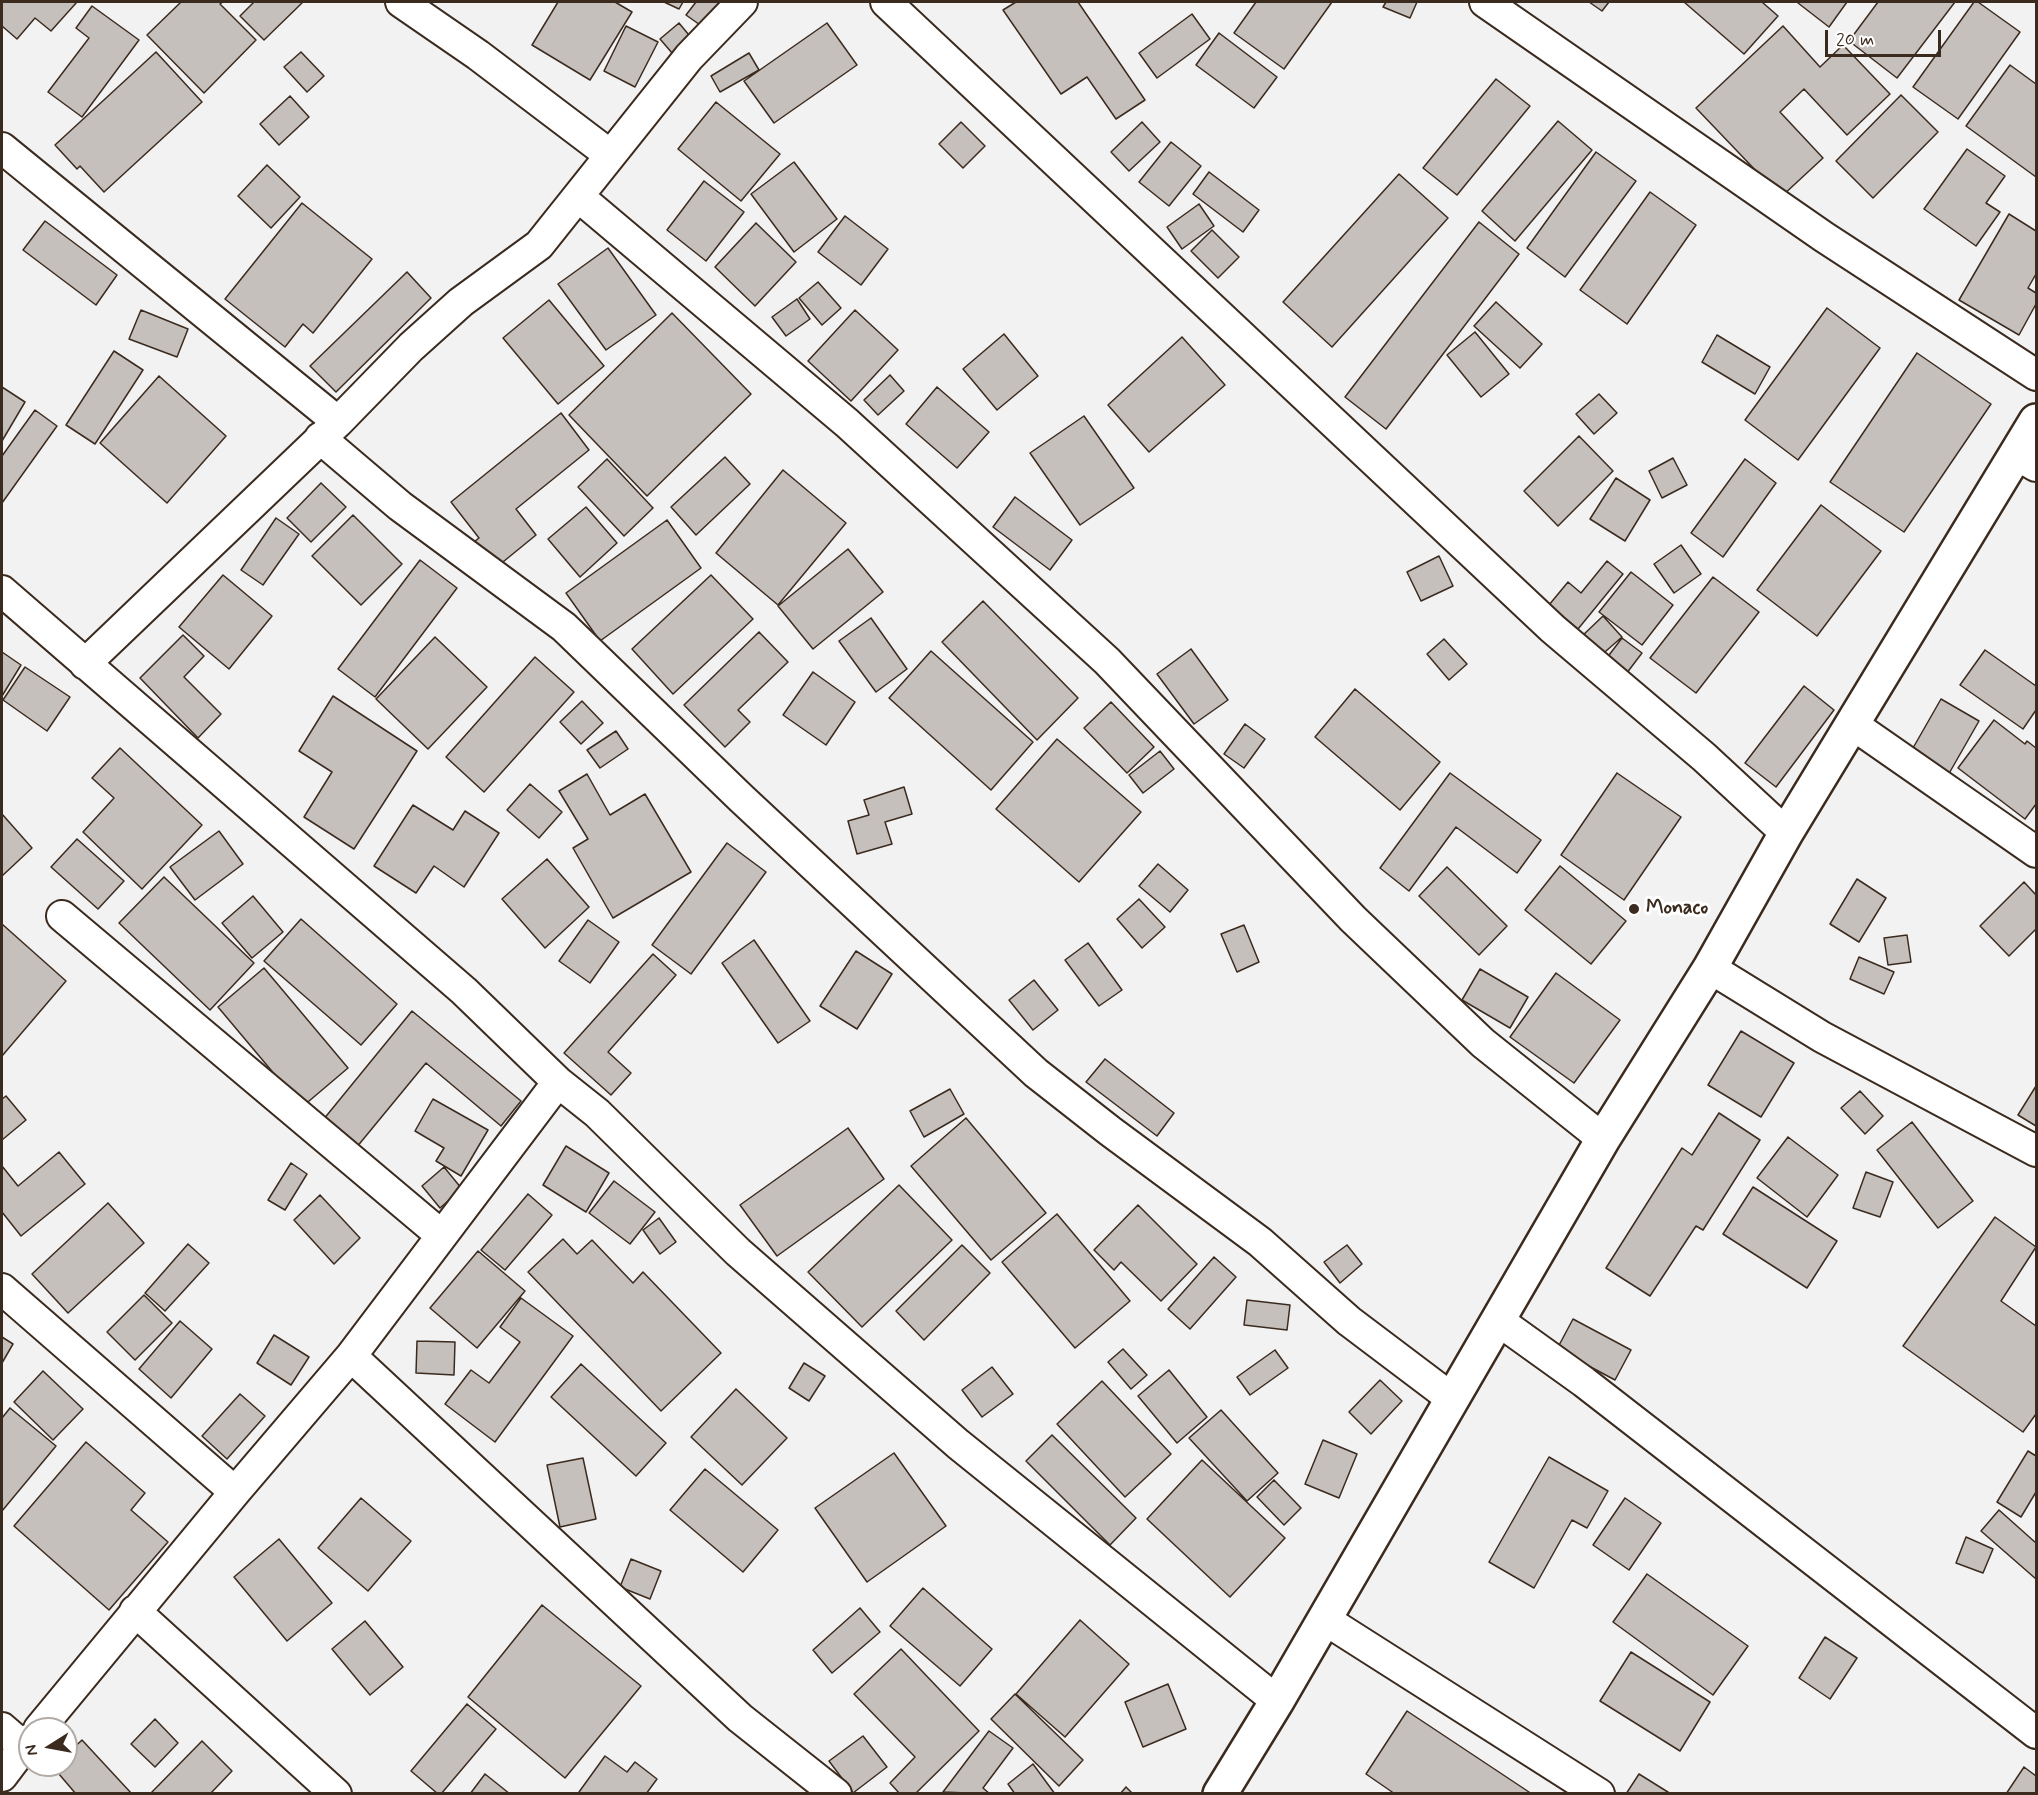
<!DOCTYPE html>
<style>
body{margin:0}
#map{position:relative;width:2038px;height:1795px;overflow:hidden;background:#f3f2f2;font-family:Mynerve,sans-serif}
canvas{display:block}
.frame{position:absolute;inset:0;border:3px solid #3b2a1e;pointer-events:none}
.north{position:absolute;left:18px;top:1717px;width:60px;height:60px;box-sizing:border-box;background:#fff;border:2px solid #b1aaa5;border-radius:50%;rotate:259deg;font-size:16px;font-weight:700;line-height:24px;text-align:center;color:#3b2a1e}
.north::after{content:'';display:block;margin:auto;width:21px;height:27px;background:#3b2a1e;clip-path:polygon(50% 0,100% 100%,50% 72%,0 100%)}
.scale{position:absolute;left:1825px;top:30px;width:116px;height:27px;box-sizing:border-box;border:3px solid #3b2a1e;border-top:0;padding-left:8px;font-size:18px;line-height:21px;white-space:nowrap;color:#3b2a1e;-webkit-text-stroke:4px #fff;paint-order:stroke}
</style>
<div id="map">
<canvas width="2038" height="1795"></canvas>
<div class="frame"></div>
<div class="north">N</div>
<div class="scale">20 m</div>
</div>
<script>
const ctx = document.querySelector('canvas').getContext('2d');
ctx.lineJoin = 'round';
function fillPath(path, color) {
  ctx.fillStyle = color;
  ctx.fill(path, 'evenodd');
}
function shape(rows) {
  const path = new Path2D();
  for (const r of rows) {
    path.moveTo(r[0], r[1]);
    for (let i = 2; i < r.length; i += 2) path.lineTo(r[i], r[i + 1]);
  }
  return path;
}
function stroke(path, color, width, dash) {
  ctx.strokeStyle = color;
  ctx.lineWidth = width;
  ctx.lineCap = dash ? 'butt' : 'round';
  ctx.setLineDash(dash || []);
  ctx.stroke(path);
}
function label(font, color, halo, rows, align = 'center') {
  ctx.font = font + ' Mynerve,sans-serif';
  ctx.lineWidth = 6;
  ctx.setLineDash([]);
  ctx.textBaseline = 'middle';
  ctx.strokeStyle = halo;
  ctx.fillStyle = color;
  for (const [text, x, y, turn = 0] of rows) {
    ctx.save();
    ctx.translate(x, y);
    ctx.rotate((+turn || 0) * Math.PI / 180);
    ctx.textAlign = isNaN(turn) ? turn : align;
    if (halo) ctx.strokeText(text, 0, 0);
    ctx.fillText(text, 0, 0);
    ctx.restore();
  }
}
const building = shape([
 [2,2,77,2,51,31,35,18,17,39,2,26,2,2],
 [181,2,223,2,220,4,256,40,204,93,147,35,181,2],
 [254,2,303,2,264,40,240,16,254,2],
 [558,2,615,2,632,12,590,80,532,45,558,2],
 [664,2,683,2,679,9,664,2],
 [696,2,731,2,710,32,686,15,696,2],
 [1016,2,1078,2,1145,100,1116,119,1087,77,1061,94,1003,10,1016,2],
 [1256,2,1332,2,1284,69,1234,33,1256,2],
 [1386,2,1417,2,1410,18,1383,7,1386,2],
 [1589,2,1609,2,1602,11,1589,2],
 [1684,2,1762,2,1778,16,1744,54,1684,2],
 [1799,2,1847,2,1829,27,1798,3,1799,2],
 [1878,2,1955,2,1897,78,1849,41,1878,2],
 [1974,2,1978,2,2020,32,1958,119,1913,87,1974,2],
 [92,6,139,40,82,117,48,92,89,38,76,28,92,6],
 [1192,14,1210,39,1157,78,1139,53,1192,14],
 [679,23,698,46,679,61,660,39,679,23],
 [827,23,857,65,774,123,744,81,827,23],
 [626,26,658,42,635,87,604,71,626,26],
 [1783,26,1820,67,1843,45,1890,94,1847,135,1804,89,1780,112,1823,158,1781,197,1696,108,1783,26],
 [1219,33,1277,77,1254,108,1196,65,1219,33],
 [156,52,202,102,104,192,80,166,77,169,55,145,156,52],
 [301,52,324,76,307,92,284,67,301,52],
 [749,53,759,70,720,92,711,76,749,53],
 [2010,65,2036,84,2036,177,1966,126,2010,65],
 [1496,79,1530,106,1457,195,1423,168,1496,79],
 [1901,95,1938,132,1873,198,1836,161,1901,95],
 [290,96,309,117,279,145,260,124,290,96],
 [716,102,780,154,741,201,678,149,716,102],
 [1558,121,1592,150,1515,241,1482,211,1558,121],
 [961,122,985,146,963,168,939,144,961,122],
 [1142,122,1160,142,1129,171,1111,152,1142,122],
 [1171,142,1201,166,1169,206,1139,182,1171,142],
 [1967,149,2005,176,1986,203,2000,212,1976,246,1924,209,1967,149],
 [1596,152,1636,181,1565,277,1527,248,1596,152],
 [794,162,837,219,794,252,751,194,794,162],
 [267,165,300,197,271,228,238,196,267,165],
 [1209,172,1259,210,1243,232,1193,194,1209,172],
 [1399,174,1448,218,1332,347,1283,302,1399,174],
 [704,181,744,212,706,261,667,230,704,181],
 [1650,192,1696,225,1627,324,1580,290,1650,192],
 [302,203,372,259,313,333,303,324,285,347,225,299,302,203],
 [1199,204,1214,226,1182,249,1167,227,1199,204],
 [2009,214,2036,231,2036,274,2028,288,2036,293,2036,304,2019,335,1959,300,2009,214],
 [845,216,888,249,861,285,818,252,845,216],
 [45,221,117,275,96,305,23,250,45,221],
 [1479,222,1519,254,1386,429,1345,397,1479,222],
 [756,223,796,262,755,306,715,267,756,223],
 [1212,230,1239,257,1218,278,1191,251,1212,230],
 [608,248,656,315,606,350,558,284,608,248],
 [407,272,431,298,336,392,310,366,407,272],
 [818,282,841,308,822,325,799,298,818,282],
 [797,299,810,319,786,336,772,317,797,299],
 [549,300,604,366,558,404,503,338,549,300],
 [1496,302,1542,344,1520,368,1474,326,1496,302],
 [1827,308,1880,348,1798,460,1745,420,1827,308],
 [141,310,188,329,177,357,129,339,141,310],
 [855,310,898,350,851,401,808,361,855,310],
 [672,313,751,394,647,496,569,415,672,313],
 [1475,332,1509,374,1481,397,1447,355,1475,332],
 [1004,334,1038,376,997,410,963,369,1004,334],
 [1717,335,1770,367,1755,394,1702,362,1717,335],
 [1182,337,1225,385,1149,452,1108,405,1182,337],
 [114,351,143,370,95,444,66,425,114,351],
 [1917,353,1991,404,1904,532,1830,482,1917,353],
 [890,375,904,391,878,415,864,400,890,375],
 [159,376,226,436,167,503,100,443,159,376],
 [2,387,25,402,2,441,2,387],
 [937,387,989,432,957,468,906,424,937,387],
 [1599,394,1617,413,1594,434,1576,414,1599,394],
 [35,410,57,426,2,503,2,456,35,410],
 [561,413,589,450,516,509,536,535,487,575,466,548,479,538,451,502,561,413],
 [1084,416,1134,488,1080,525,1030,453,1084,416],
 [1579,436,1613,471,1558,526,1524,491,1579,436],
 [725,457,750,484,696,535,671,507,725,457],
 [1673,458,1687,485,1662,498,1649,471,1673,458],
 [607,459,653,508,624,536,578,487,607,459],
 [1745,459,1776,483,1723,557,1691,533,1745,459],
 [783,470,846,523,778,605,716,553,783,470],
 [1616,478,1650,500,1625,541,1590,519,1616,478],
 [321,483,346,507,311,542,287,518,321,483],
 [1015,497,1072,540,1050,570,993,527,1015,497],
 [1821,505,1881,551,1817,636,1757,590,1821,505],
 [586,507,617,543,580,577,548,539,586,507],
 [353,515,402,564,361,605,312,556,353,515],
 [276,518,299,534,263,585,241,570,276,518],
 [667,520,701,568,600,641,566,593,667,520],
 [1681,545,1701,574,1674,593,1654,564,1681,545],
 [848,549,883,592,813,649,778,606,848,549],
 [1439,556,1453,586,1421,601,1407,572,1439,556],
 [420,560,457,588,375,697,338,669,420,560],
 [1607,561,1623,574,1578,629,1549,605,1568,582,1581,593,1607,561],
 [1631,572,1673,605,1642,645,1599,612,1631,572],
 [223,575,272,616,229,669,179,627,223,575],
 [711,575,753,619,673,694,632,649,711,575],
 [1713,577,1759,612,1696,693,1650,658,1713,577],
 [983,601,1078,698,1037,740,942,642,983,601],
 [1603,616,1622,637,1598,658,1580,638,1603,616],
 [871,618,907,669,876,692,839,641,871,618],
 [759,632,788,662,738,710,750,722,725,747,684,705,759,632],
 [183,635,204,656,184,677,221,714,198,738,140,678,183,635],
 [435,637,487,687,428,749,376,699,435,637],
 [1622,638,1642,653,1623,678,1603,663,1622,638],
 [1444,639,1467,664,1449,680,1427,654,1444,639],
 [1191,649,1228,700,1194,724,1157,674,1191,649],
 [1985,650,2036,686,2036,710,2023,729,1960,685,1985,650],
 [931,651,1033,742,991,790,889,698,931,651],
 [2,652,21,665,2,696,2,652],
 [535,657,574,692,484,792,446,757,535,657],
 [25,667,70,697,47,731,3,700,25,667],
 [813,672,855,702,826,745,783,715,813,672],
 [1804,686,1834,710,1776,787,1745,763,1804,686],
 [1355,689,1440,762,1400,810,1315,737,1355,689],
 [333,696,417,751,354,849,304,817,332,772,299,751,333,696],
 [1941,699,1979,721,1947,777,1909,755,1941,699],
 [582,701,603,723,581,744,560,722,582,701],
 [1111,702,1154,747,1127,773,1084,728,1111,702],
 [1994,720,2025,744,2027,741,2036,748,2036,804,2025,819,1958,768,1994,720],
 [1245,724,1265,739,1244,768,1224,754,1245,724],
 [616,731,628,749,600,768,587,750,616,731],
 [1057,739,1141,812,1079,882,996,809,1057,739],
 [120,748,202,825,142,889,83,832,114,798,92,778,120,748],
 [1160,751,1174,769,1143,793,1129,775,1160,751],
 [1450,773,1541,840,1517,873,1456,827,1409,891,1380,868,1450,773],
 [1617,773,1681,817,1624,900,1561,855,1617,773],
 [587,774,610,815,645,794,691,872,613,918,573,848,588,839,559,791,587,774],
 [530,784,562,812,539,838,507,810,530,784],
 [904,787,912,814,885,822,892,844,857,854,848,821,869,815,864,800,904,787],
 [413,805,453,830,465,811,499,833,464,887,434,866,416,893,374,866,413,805],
 [2,814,32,848,2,876,2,814],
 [219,831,243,864,195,900,170,867,219,831],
 [77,839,124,881,98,909,51,867,77,839],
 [727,843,766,872,691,974,652,945,727,843],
 [547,859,589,907,545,948,502,899,547,859],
 [1158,864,1188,890,1170,912,1139,886,1158,864],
 [1560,866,1626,921,1591,964,1525,910,1560,866],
 [1447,867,1507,926,1479,955,1419,896,1447,867],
 [164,877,254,963,210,1010,119,923,164,877],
 [1857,879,1886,898,1859,942,1830,924,1857,879],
 [2024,882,2036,895,2036,929,2009,956,1980,926,2024,882],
 [253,896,283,932,252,958,222,923,253,896],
 [1139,899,1165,927,1142,948,1117,919,1139,899],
 [301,919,397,1004,361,1045,264,961,301,919],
 [588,920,619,942,590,983,559,961,588,920],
 [2,924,66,981,2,1056,2,924],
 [1244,925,1259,962,1237,972,1221,934,1244,925],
 [1907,935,1911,962,1888,965,1884,938,1907,935],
 [754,940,810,1021,778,1043,722,963,754,940],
 [1088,943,1122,990,1099,1006,1065,960,1088,943],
 [856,951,892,974,857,1029,820,1006,856,951],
 [653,954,676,975,608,1052,631,1073,611,1095,564,1053,653,954],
 [1859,957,1894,972,1884,994,1850,979,1859,957],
 [264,968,348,1068,302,1107,218,1007,264,968],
 [1480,969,1528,997,1510,1028,1462,1000,1480,969],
 [1556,973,1620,1020,1574,1083,1510,1037,1556,973],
 [1034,980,1058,1010,1033,1030,1009,1000,1034,980],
 [412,1011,521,1101,501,1126,426,1063,356,1148,323,1120,412,1011],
 [1741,1031,1794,1063,1761,1117,1708,1085,1741,1031],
 [1105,1059,1174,1113,1157,1136,1086,1082,1105,1059],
 [2036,1086,2036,1126,2018,1115,2036,1086],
 [950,1089,964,1114,924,1137,910,1111,950,1089],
 [1860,1091,1883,1116,1865,1134,1841,1108,1860,1091],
 [6,1096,26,1120,2,1140,2,1099,6,1096],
 [433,1099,488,1130,461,1176,436,1161,444,1148,415,1131,433,1099],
 [1719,1113,1760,1140,1703,1230,1696,1226,1650,1296,1606,1268,1682,1148,1692,1155,1719,1113],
 [966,1118,1046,1213,991,1260,911,1166,966,1118],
 [1912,1122,1973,1201,1938,1228,1877,1150,1912,1122],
 [848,1128,884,1179,777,1256,740,1205,848,1128],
 [1788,1137,1838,1175,1807,1217,1757,1178,1788,1137],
 [566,1146,609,1173,586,1212,543,1185,566,1146],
 [59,1152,85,1184,21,1236,2,1212,2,1166,18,1186,59,1152],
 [291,1163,307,1174,285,1210,268,1200,291,1163],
 [444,1167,462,1189,440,1208,422,1186,444,1167],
 [1866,1172,1893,1182,1880,1217,1853,1208,1866,1172],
 [614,1181,655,1212,630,1244,589,1213,614,1181],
 [899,1185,952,1240,862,1327,808,1272,899,1185],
 [1753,1187,1837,1241,1807,1288,1723,1234,1753,1187],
 [528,1194,552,1215,505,1270,481,1250,528,1194],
 [320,1195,360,1238,334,1264,294,1220,320,1195],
 [108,1203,144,1243,68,1313,32,1274,108,1203],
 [1138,1205,1197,1264,1161,1301,1121,1262,1114,1270,1094,1250,1138,1205],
 [1057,1214,1130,1301,1075,1348,1002,1262,1057,1214],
 [1995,1217,2036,1247,2001,1301,2036,1326,2036,1414,2023,1432,1903,1346,1995,1217],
 [659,1218,676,1242,660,1254,643,1230,659,1218],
 [563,1239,577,1254,592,1240,633,1283,643,1272,721,1353,661,1411,528,1272,563,1239],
 [188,1244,209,1263,165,1311,145,1293,188,1244],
 [962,1245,990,1273,924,1340,896,1311,962,1245],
 [1347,1245,1362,1264,1340,1283,1324,1262,1347,1245],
 [478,1251,525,1291,477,1348,430,1308,478,1251],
 [1214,1257,1236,1277,1190,1329,1168,1309,1214,1257],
 [144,1295,172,1323,135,1360,107,1332,144,1295],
 [521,1298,573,1336,495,1442,445,1404,471,1370,489,1383,520,1342,500,1327,521,1298],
 [1247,1300,1290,1305,1287,1330,1244,1325,1247,1300],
 [1573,1319,1631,1350,1615,1380,1557,1349,1573,1319],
 [180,1321,212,1349,171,1398,139,1369,180,1321],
 [274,1335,309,1357,291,1385,257,1363,274,1335],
 [2,1337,13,1344,2,1363,2,1337],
 [417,1341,455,1342,454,1375,416,1373,417,1341],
 [1123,1349,1147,1375,1131,1389,1108,1362,1123,1349],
 [1275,1350,1288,1368,1250,1395,1237,1377,1275,1350],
 [804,1363,825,1376,809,1401,789,1388,804,1363],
 [581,1364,666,1443,636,1476,551,1397,581,1364],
 [992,1367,1013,1394,982,1417,962,1390,992,1367],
 [1169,1370,1207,1417,1177,1443,1138,1396,1169,1370],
 [43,1371,83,1409,53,1440,14,1402,43,1371],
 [1380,1380,1402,1401,1371,1434,1349,1412,1380,1380],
 [1102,1381,1171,1454,1125,1497,1057,1424,1102,1381],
 [736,1389,787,1438,742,1485,691,1437,736,1389],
 [240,1394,265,1416,227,1459,202,1436,240,1394],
 [10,1408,56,1446,2,1511,2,1418,10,1408],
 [1221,1410,1278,1473,1247,1501,1189,1438,1221,1410],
 [1052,1435,1136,1518,1110,1545,1026,1461,1052,1435],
 [1323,1440,1357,1454,1339,1498,1305,1484,1323,1440],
 [86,1442,145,1493,131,1510,168,1542,109,1610,14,1526,86,1442],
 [2028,1451,2036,1456,2036,1492,2021,1517,1997,1502,2028,1451],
 [894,1453,946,1526,867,1582,815,1508,894,1453],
 [1549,1457,1608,1491,1587,1528,1572,1520,1534,1588,1489,1562,1549,1457],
 [583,1458,596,1519,560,1527,547,1465,583,1458],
 [1202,1460,1285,1538,1230,1597,1147,1519,1202,1460],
 [705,1469,778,1530,743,1572,670,1510,705,1469],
 [1274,1480,1301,1508,1284,1525,1257,1497,1274,1480],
 [361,1498,411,1541,368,1591,318,1548,361,1498],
 [1625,1498,1661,1523,1629,1570,1593,1545,1625,1498],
 [1999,1510,2036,1543,2036,1579,1981,1531,1999,1510],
 [1966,1537,1993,1549,1983,1573,1956,1563,1966,1537],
 [279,1539,332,1603,287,1641,234,1577,279,1539],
 [631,1559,661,1571,650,1599,620,1587,631,1559],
 [1647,1574,1748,1646,1713,1695,1613,1622,1647,1574],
 [923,1588,992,1649,960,1686,890,1626,923,1588],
 [542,1605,641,1686,565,1778,468,1697,542,1605],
 [860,1608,880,1632,832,1673,813,1650,860,1608],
 [1080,1620,1129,1664,1065,1737,1016,1694,1080,1620],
 [365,1621,403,1667,370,1695,332,1649,365,1621],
 [1825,1637,1857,1658,1830,1699,1799,1678,1825,1637],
 [901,1649,979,1731,915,1794,900,1794,890,1783,915,1757,854,1694,901,1649],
 [1631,1652,1710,1702,1680,1751,1600,1701,1631,1652],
 [1168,1684,1186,1729,1143,1747,1125,1702,1168,1684],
 [1015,1694,1083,1760,1059,1786,991,1719,1015,1694],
 [467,1704,496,1729,441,1794,438,1794,411,1771,467,1704],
 [1407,1711,1532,1794,1395,1794,1366,1774,1407,1711],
 [155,1719,178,1743,155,1767,131,1744,155,1719],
 [989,1731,1013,1748,983,1788,990,1794,943,1792,989,1731],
 [863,1736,887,1767,853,1793,829,1761,863,1736],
 [82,1740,132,1794,76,1794,53,1767,66,1765,66,1755,82,1740],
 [202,1741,232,1771,210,1794,150,1794,202,1741],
 [605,1756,627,1772,635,1762,657,1779,646,1794,580,1794,579,1792,605,1756],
 [1033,1764,1055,1794,1015,1794,1008,1784,1033,1764],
 [2024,1767,2036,1776,2036,1794,2006,1794,2024,1767],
 [485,1774,510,1794,470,1794,485,1774],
 [1639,1774,1671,1794,1626,1794,1639,1774],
 [1126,1787,1133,1794,1120,1794,1126,1787]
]);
fillPath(building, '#c6c0bd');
stroke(building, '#3b2a1e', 1.5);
const minor = shape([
 [401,2,478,55,610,155],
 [886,2,1553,629,1704,757,1786,833],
 [1485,2,1824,237,2036,375],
 [2,148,338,422],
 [579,197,847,423,1107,661,1353,919,1483,1043,1603,1139],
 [320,438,400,506,564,627,742,799,1036,1073,1110,1131,1260,1242,1349,1321,1451,1398],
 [2017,455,2036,466],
 [2,591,464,991,558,1082,597,1113,738,1252,958,1444,1277,1701],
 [85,664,338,422,411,347,461,302,539,245,689,57,742,2],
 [1852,724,2036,852],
 [62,916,441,1235],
 [1710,968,1822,1037,2036,1151],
 [2,1289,235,1492],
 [1499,1321,1584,1382,2036,1733],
 [351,1356,740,1718,836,1794],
 [135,1611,336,1794],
 [1324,1619,1599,1794],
 [2,1728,24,1747],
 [39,1729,235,1492,351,1356,558,1082],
 [2,1776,30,1739]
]);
const secondary = shape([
 [1220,1794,1277,1701,1603,1139,1710,968,1786,833,2036,421]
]);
stroke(minor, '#3b2a1e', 34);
stroke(secondary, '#3b2a1e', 38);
stroke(minor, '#fff', 30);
stroke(secondary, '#fff', 33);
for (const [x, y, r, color] of [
 [1634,909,6,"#3b2a1e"]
]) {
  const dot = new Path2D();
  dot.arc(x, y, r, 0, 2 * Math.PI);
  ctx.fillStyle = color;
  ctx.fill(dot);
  stroke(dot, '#fff', 2);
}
label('bold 20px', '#3b2a1e', '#fff', [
 ["Monaco",1646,909]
], 'left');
</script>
